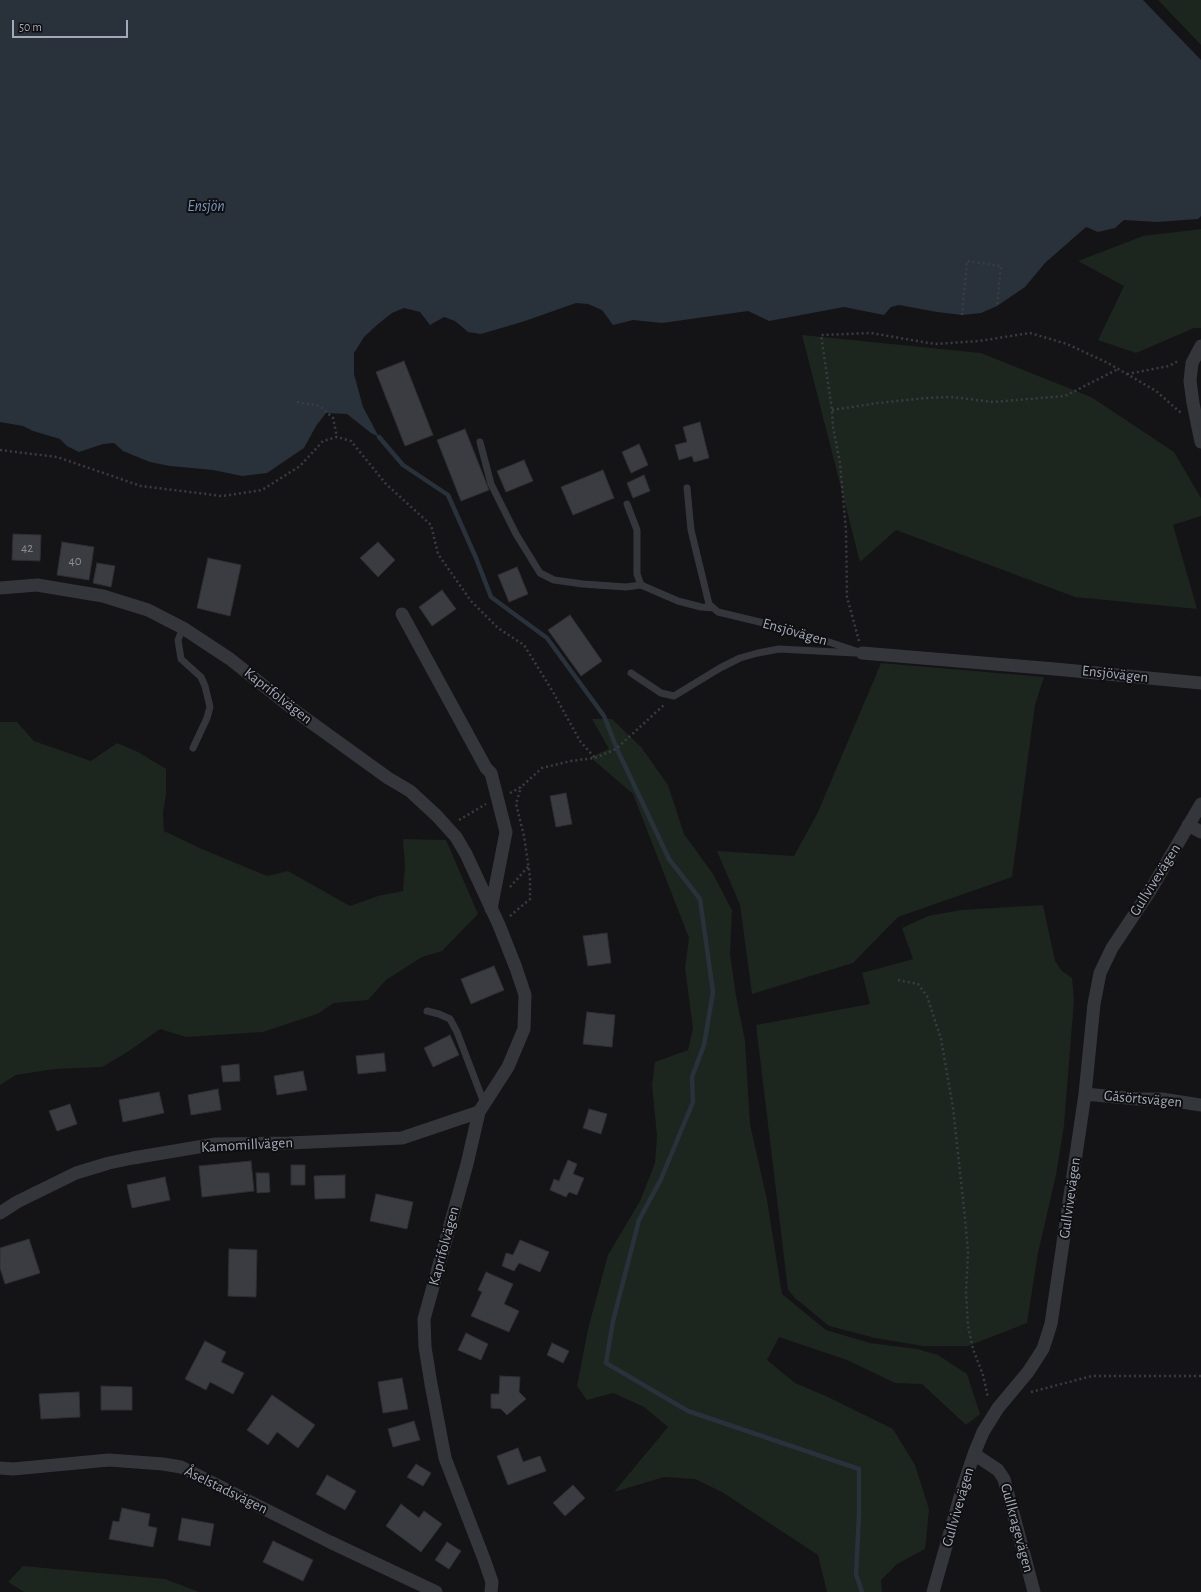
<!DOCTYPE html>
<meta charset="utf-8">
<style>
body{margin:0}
#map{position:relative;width:1201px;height:1592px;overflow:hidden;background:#141416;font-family:"Alegreya Sans",sans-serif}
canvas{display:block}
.scale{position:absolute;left:12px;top:20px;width:116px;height:18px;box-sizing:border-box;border:2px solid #a4a8b8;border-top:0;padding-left:5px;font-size:12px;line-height:14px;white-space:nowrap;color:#a4a8b8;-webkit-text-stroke:3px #0f0f11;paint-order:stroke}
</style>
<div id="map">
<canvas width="1201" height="1592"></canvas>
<div class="scale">50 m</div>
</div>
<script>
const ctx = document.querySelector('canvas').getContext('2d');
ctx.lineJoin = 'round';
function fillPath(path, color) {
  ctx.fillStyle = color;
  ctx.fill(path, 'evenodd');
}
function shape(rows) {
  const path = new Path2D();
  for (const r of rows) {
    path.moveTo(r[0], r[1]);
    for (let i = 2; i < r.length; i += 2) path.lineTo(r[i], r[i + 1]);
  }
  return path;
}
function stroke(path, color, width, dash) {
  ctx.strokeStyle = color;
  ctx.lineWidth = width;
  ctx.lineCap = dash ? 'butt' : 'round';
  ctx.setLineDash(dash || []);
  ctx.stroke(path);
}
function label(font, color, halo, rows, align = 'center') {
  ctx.font = font + ' "Alegreya Sans",sans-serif';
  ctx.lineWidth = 4;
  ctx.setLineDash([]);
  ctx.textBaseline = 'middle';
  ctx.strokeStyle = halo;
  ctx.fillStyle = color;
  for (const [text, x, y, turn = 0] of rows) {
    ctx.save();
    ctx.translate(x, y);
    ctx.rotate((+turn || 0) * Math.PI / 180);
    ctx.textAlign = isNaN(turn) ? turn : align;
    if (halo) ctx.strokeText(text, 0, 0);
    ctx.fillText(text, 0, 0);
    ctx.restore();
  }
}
fillPath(shape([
 [1158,0,1201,0,1201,45],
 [1201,229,1201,328,1194,328,1136,353,1098,340,1124,286,1078,261,1143,236],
 [802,335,981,353,1091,397,1174,452,1201,498,1201,516,1173,525,1197,609,1075,597,896,530,860,562],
 [881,663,1044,677,1035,705,1012,877,898,917,853,963,752,994,740,905,717,851,794,856,818,812],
 [592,719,612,719,641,747,668,785,684,834,713,874,732,910,730,954,736,996,745,1041,750,1124,767,1200,782,1294,826,1330,870,1343,917,1349,938,1355,967,1374,980,1414,966,1425,922,1384,895,1383,847,1360,779,1337,767,1360,795,1383,828,1397,893,1429,915,1465,929,1509,925,1549,897,1564,881,1580,882,1592,827,1592,818,1555,722,1492,695,1479,664,1477,614,1492,668,1427,644,1407,613,1393,587,1400,577,1386,588,1329,608,1255,640,1201,655,1163,657,1136,652,1085,655,1062,688,1050,693,1028,685,968,689,938,633,794,590,757,609,749],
 [0,722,17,722,34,741,91,761,117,743,138,752,166,769,166,794,163,813,164,831,202,849,267,876,288,871,350,906,378,896,403,891,405,866,403,839,446,840,478,914,442,951,422,957,386,980,368,1000,334,1003,317,1014,263,1032,186,1037,160,1029,129,1051,102,1067,55,1069,16,1075,0,1085],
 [1043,905,1055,961,1062,971,1072,978,1074,1000,1064,1125,1056,1175,1038,1253,1027,1323,968,1346,923,1346,875,1338,829,1326,795,1298,788,1290,756,1025,870,1004,862,973,913,959,902,928,928,916,961,910],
 [23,1566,165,1579,199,1592,24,1592,8,1582]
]), '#1c251e');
fillPath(shape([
 [0,0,1143,0,1201,60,1201,216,1198,219,1157,222,1124,220,1115,228,1098,232,1086,227,1045,263,1025,287,997,306,981,313,962,315,937,312,899,305,891,307,884,315,844,307,769,321,748,311,662,323,633,320,613,325,602,310,588,304,576,303,525,321,481,334,468,332,455,321,444,317,430,325,420,312,404,308,392,313,378,324,364,337,354,353,354,374,363,407,379,437,371,433,347,414,326,413,316,426,304,448,267,473,242,476,213,470,170,466,150,462,123,451,114,443,103,444,79,452,67,446,60,439,33,431,23,426,0,422]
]), '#29313b');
stroke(shape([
 [379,437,403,465,448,495,476,558,491,597,547,638,604,716,618,751,669,859,700,899,713,992,704,1045,692,1077,693,1102,661,1179,639,1220,613,1321,606,1363,688,1411,859,1469,859,1515,856,1574,862,1592]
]), '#29313b', 4.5);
const building = shape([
 [404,361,433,435,405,446,376,372,404,361],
 [700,422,709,458,694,462,692,456,679,460,675,445,687,442,683,427,700,422],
 [465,429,489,490,461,501,437,440,465,429],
 [639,444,648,465,631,473,622,452,639,444],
 [524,460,533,481,506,492,497,471,524,460],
 [603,470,614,498,573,515,561,487,603,470],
 [644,475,650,491,633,498,627,483,644,475],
 [13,534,41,535,40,561,12,560,13,534],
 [62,542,94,547,89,580,57,575,62,542],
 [378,542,395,560,378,577,360,558,378,542],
 [208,558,241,565,230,616,197,608,208,558],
 [97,563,115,566,111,587,93,583,97,563],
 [517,567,528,594,509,602,498,575,517,567],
 [442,590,456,609,432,626,419,607,442,590],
 [570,615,602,661,581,676,548,630,570,615],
 [566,793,572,824,556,827,550,796,566,793],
 [607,933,611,963,588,966,583,936,607,933],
 [494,966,504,990,471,1004,461,979,494,966],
 [587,1012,615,1015,612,1047,583,1044,587,1012],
 [450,1035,459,1055,433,1067,424,1048,450,1035],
 [384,1053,386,1071,358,1074,356,1056,384,1053],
 [239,1064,240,1081,223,1082,221,1066,239,1064],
 [303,1071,307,1090,277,1095,274,1076,303,1071],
 [218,1089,221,1110,191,1115,188,1095,218,1089],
 [159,1092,164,1113,123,1122,119,1100,159,1092],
 [70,1104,77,1124,57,1131,49,1111,70,1104],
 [589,1109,607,1114,601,1134,583,1128,589,1109],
 [568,1160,577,1164,573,1174,584,1178,577,1195,569,1192,566,1197,550,1190,554,1179,559,1181,568,1160],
 [251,1161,254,1191,202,1197,199,1166,251,1161],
 [291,1165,305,1165,305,1185,291,1185,291,1165],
 [256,1173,269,1173,270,1192,257,1193,256,1173],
 [345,1175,345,1198,315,1199,314,1176,345,1175],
 [165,1177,170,1200,132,1208,127,1185,165,1177],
 [376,1194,413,1202,407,1229,370,1221,376,1194],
 [29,1239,40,1273,5,1284,0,1268,0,1248,29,1239],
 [520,1240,549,1252,540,1272,519,1263,514,1271,502,1266,506,1253,513,1255,520,1240],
 [229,1249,257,1250,256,1297,228,1296,229,1249],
 [486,1272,513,1284,504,1304,519,1311,509,1332,471,1316,482,1292,478,1290,486,1272],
 [466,1333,488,1344,481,1360,458,1350,466,1333],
 [205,1341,226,1352,221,1362,244,1373,233,1394,210,1382,206,1390,185,1379,205,1341],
 [552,1343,569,1351,563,1363,547,1355,552,1343],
 [500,1376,520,1377,519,1392,526,1399,507,1415,501,1409,491,1408,491,1394,499,1394,500,1376],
 [402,1378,408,1409,383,1413,378,1382,402,1378],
 [101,1386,132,1387,132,1410,101,1410,101,1386],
 [79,1392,80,1417,41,1419,39,1394,79,1392],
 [272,1395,315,1425,298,1448,277,1432,268,1445,247,1430,272,1395],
 [414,1421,420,1440,393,1447,388,1429,414,1421],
 [518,1448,523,1462,540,1456,546,1471,508,1485,497,1456,518,1448],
 [416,1464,431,1473,423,1486,407,1477,416,1464],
 [327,1475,356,1491,345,1510,316,1494,327,1475],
 [573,1485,585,1498,565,1516,553,1503,573,1485],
 [401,1504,419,1518,424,1511,442,1524,421,1552,386,1526,401,1504],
 [122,1508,150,1514,148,1526,157,1528,153,1547,109,1539,113,1521,119,1522,122,1508],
 [182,1518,214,1524,210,1546,178,1540,182,1518],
 [273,1541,313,1560,303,1581,263,1562,273,1541],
 [447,1542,461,1551,449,1569,435,1560,447,1542]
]);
fillPath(building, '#3b3c41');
stroke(building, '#2e2e33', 1);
stroke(shape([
 [962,315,967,261,1001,266,997,306],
 [1127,374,1169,366,1178,361],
 [297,402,320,406,333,418,337,437],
 [832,410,878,403,926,398,952,397,993,402,1065,396,1118,369],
 [0,450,57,457,141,486,222,496,262,490,300,466,323,441,337,437,351,441,386,484,431,525,438,554,471,601,498,628,524,645,553,692,580,741,595,758],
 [859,641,847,597,846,530,840,463,833,427,832,410,821,335,871,333,935,344,979,341,1030,333,1067,344,1108,363,1156,391,1181,413],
 [510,793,521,787,542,768,571,761,595,758,616,749,665,704],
 [459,820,486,804],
 [510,887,528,867],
 [510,916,530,899,530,877,524,836,516,804,521,787],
 [898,980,918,984,927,996,941,1039,953,1108,965,1218,968,1253,966,1292,968,1326,973,1349,983,1375,988,1398],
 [1031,1392,1092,1376,1201,1376]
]), '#3b3c43', 2.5, [2, 3]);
stroke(shape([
 [480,442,491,484,516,534,540,573,554,580,583,584,626,587,641,585,678,601,701,607,713,608],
 [687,488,691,530,709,604,718,612,768,624,808,635,862,653],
 [627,504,637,530,637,574,641,585],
 [183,628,178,640,181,659,201,677,205,686,210,707,207,718,193,748],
 [631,673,661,693,674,696,720,668,740,658,758,653,779,649,855,653],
 [427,1011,439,1014,450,1019,457,1032,484,1103]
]), '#35353c', 7);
stroke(shape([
 [1201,346,1192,363,1190,381,1193,403,1201,442],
 [0,588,37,585,103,596,148,610,183,628,230,659,298,713,388,778,410,791,437,816,456,837,466,854,499,925,516,968,525,995,524,1029,508,1067,479,1112,467,1164,424,1319,425,1347,431,1384,445,1458,484,1559,492,1582,491,1592],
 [402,614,486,768,491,773,506,832,491,909],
 [862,653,1055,669,1201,683],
 [1188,825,1201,832],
 [1085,1094,1137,1099,1162,1099,1201,1105],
 [0,1213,17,1202,76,1173,109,1163,133,1158,216,1144,289,1143,402,1138,479,1112],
 [974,1454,998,1470,1004,1479,1034,1592],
 [0,1468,13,1469,109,1460,163,1464,181,1467,330,1542,436,1592],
 [933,1592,962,1490,974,1454,983,1432,998,1408,1028,1372,1043,1349,1051,1324,1085,1094,1094,1004,1100,973,1112,948,1150,891,1201,804]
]), '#35353c', 13);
label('13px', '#8a8d9a', null, [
 ["42",27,548],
 ["40",75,561]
]);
label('15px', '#a4a8b8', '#0f0f11', [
 ["Ensjövägen",795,632,16],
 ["Ensjövägen",1115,674,6],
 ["Kaprifolvägen",278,696,38],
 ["Gullvivevägen",1155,880,-58],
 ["Gåsörtsvägen",1143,1099,5],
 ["Kamomillvägen",247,1145,-3],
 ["Gullvivevägen",1070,1198,-82],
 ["Kaprifolvägen",444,1246,-75],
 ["Åselstadsvägen",226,1490,26],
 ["Gullvivevägen",958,1507,-74],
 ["Gullkragevägen",1017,1528,75]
]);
label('italic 16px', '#7893b7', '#0f0f11', [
 ["Ensjön",206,206]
]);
</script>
